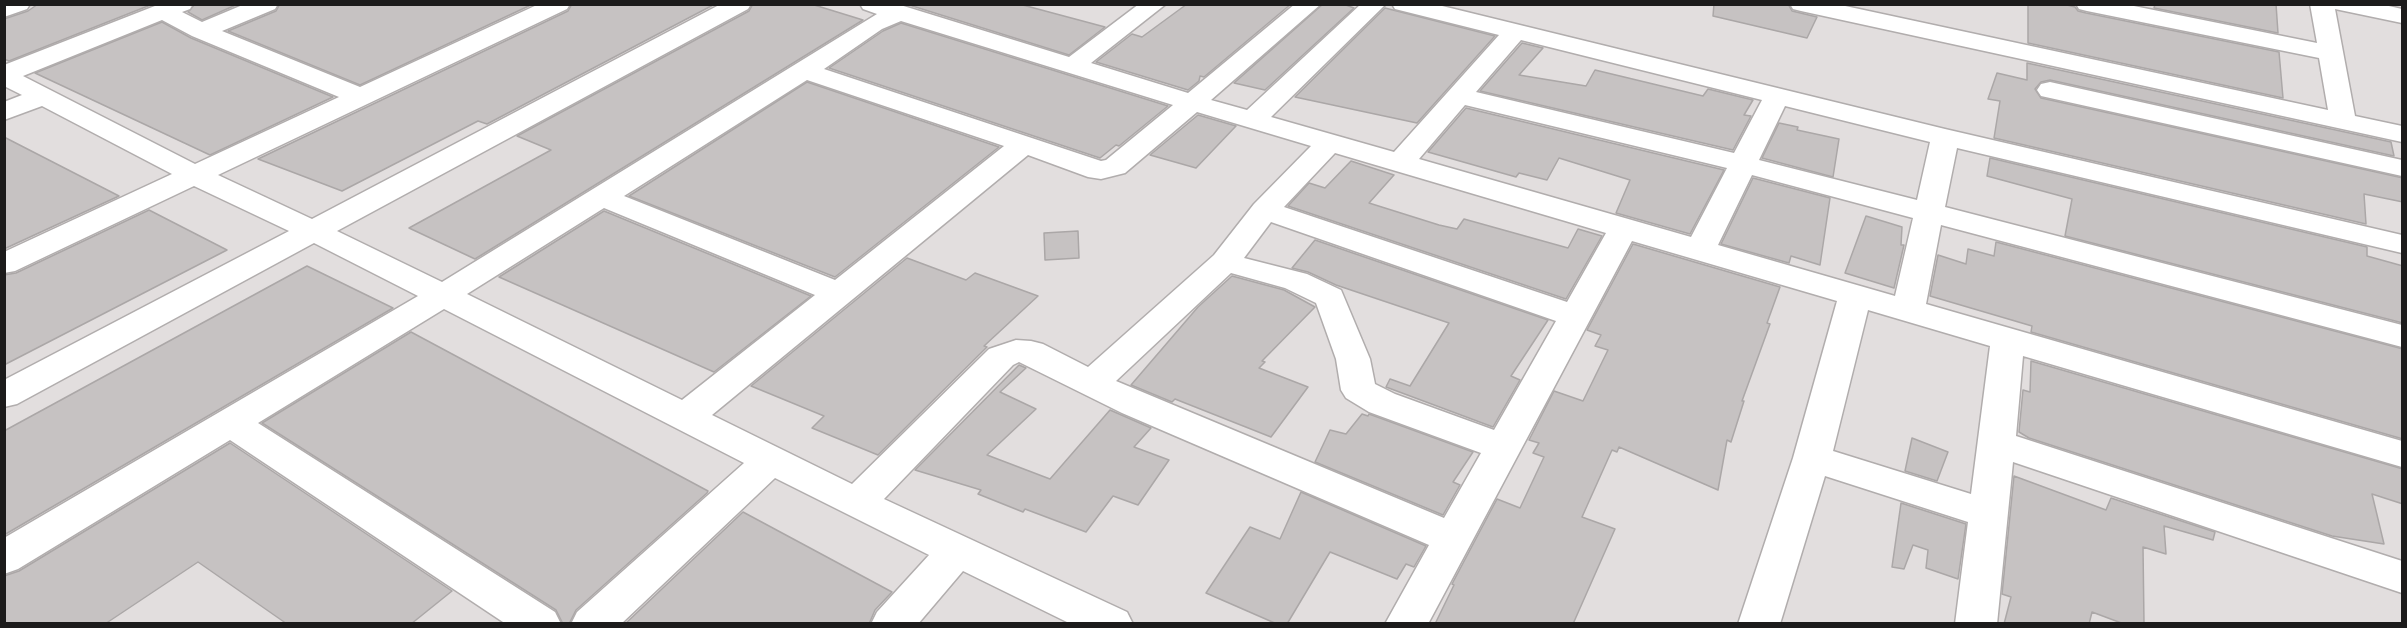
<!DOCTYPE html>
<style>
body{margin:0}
#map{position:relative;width:2407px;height:628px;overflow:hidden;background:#e2dede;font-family:"Space Grotesk",sans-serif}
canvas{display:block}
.frame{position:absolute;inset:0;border:6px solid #1c1b1b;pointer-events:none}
</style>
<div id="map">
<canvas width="2407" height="628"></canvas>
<div class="frame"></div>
</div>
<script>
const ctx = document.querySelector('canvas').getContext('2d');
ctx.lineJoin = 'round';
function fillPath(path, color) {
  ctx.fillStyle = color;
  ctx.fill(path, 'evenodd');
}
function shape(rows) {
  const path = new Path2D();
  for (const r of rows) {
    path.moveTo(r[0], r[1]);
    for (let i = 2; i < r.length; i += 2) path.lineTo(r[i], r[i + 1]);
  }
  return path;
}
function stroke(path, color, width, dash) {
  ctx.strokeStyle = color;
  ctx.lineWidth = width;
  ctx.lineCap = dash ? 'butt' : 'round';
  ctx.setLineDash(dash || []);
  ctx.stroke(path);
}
const building = shape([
 [38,4,153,4,9,61,4,59,4,19,28,11,38,4],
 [195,4,238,4,202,20,188,12,195,4],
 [280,4,533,4,360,85,228,31,276,11,280,4],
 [572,4,715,4,487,124,478,121,342,191,258,159,568,11,572,4],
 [753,4,811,4,863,20,475,259,409,228,551,150,517,136,749,11,753,4],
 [906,4,1019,4,1105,27,1069,55,906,4],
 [1187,4,1291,4,1204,77,1200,76,1199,81,1188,90,1096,62,1132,34,1142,37,1187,4],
 [1323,4,1343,4,1354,8,1265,90,1234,83,1323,4],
 [1714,4,1788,4,1792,11,1817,17,1807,38,1713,16,1714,4],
 [2028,4,2063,4,2075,7,2078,11,2086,13,2279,52,2283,98,2028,43,2028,4],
 [2155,4,2276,4,2278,33,2154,8,2155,4],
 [1385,8,1495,36,1417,123,1295,97,1385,8],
 [162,22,191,38,333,97,210,155,35,73,162,22],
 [901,23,1062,73,1168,106,1119,146,1116,145,1100,158,829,68,883,31,901,23],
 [1522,43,1543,48,1519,75,1586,86,1595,70,1703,96,1708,89,1753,100,1744,115,1751,116,1733,150,1480,91,1522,43],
 [2027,63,2391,142,2394,156,2050,80,2041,82,2035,89,2041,98,2403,178,2403,202,2364,194,2366,224,1994,138,2000,101,1988,99,1997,73,2027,80,2027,63],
 [807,82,999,147,835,277,629,196,807,82],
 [1466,108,1724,170,1690,234,1616,213,1630,180,1559,158,1547,180,1519,173,1516,177,1428,152,1466,108],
 [1198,115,1236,126,1196,168,1150,155,1198,115],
 [1779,123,1798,127,1797,130,1839,139,1833,177,1762,158,1779,123],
 [4,137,119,196,4,249,4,137],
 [1990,158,2367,247,2367,256,2403,266,2403,323,2065,236,2072,199,1987,176,1990,158],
 [1351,161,1394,175,1369,203,1439,225,1457,229,1464,219,1568,248,1578,229,1602,236,1566,299,1288,206,1309,183,1325,188,1351,161],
 [1753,178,1830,198,1820,265,1791,256,1789,263,1721,244,1753,178],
 [149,210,227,250,4,365,4,275,16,273,149,210],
 [604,211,811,296,714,372,499,277,604,211],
 [1866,216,1902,227,1901,245,1904,245,1894,288,1845,273,1866,216],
 [1078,231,1079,258,1045,260,1044,233,1078,231],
 [1315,240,1548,320,1511,376,1520,380,1493,427,1386,387,1390,379,1410,386,1449,323,1336,285,1308,272,1292,268,1315,240],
 [1996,242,2403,349,2403,439,2031,332,2032,326,1930,296,1938,255,1966,264,1968,249,1994,256,1996,242],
 [1633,244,1780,287,1767,323,1770,324,1742,401,1744,401,1731,442,1727,440,1718,490,1619,447,1617,452,1612,450,1582,517,1615,529,1573,624,1435,624,1454,585,1452,584,1497,499,1520,508,1544,457,1533,453,1539,443,1529,440,1554,391,1583,401,1608,350,1595,346,1601,335,1587,330,1633,244],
 [907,258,966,280,975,273,1038,296,984,346,987,347,878,455,812,428,824,416,751,386,907,258],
 [307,266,393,308,4,535,4,431,307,266],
 [1232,276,1284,290,1315,307,1262,361,1265,362,1259,368,1308,387,1271,437,1175,399,1172,402,1131,385,1198,307,1232,276],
 [411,332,708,491,707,493,576,610,569,624,563,624,556,610,262,423,411,332],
 [2031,361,2403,469,2403,504,2372,494,2384,544,2332,536,2029,438,2019,432,2023,390,2030,392,2031,361],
 [1019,365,1026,368,1000,392,1036,409,987,455,1050,479,1110,410,1151,428,1134,447,1169,460,1138,505,1113,496,1086,532,1025,509,1023,512,978,494,981,490,915,470,1019,365],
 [1362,414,1368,416,1369,414,1473,452,1453,482,1460,485,1443,515,1315,462,1330,430,1346,434,1362,414],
 [1912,438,1948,452,1937,481,1905,471,1912,438],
 [230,443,452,591,411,624,287,624,198,562,105,624,4,624,4,576,19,571,230,443],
 [2014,476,2106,510,2111,498,2215,532,2213,540,2164,526,2166,554,2143,547,2144,624,2124,624,2092,612,2089,624,2004,624,2011,597,2002,594,2014,476],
 [1301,492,1426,546,1414,567,1406,564,1397,579,1330,552,1287,624,1277,624,1206,593,1250,527,1280,539,1301,492],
 [1901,503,1966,524,1958,579,1926,568,1928,550,1913,545,1904,569,1892,567,1901,503],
 [743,512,892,592,875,610,869,624,625,624,743,512]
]);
fillPath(building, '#c6c2c2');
stroke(building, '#aba7a7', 1.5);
const minor = shape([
 [4,4,30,4,27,9,4,17,4,4],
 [160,4,193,4,190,9,182,12,202,22,245,4,278,4,275,9,222,31,360,87,539,4,570,4,567,9,218,175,312,219,721,4,751,4,748,9,337,231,442,282,877,14,863,9,860,4,897,4,1069,57,1139,4,1166,4,1091,63,1188,93,1295,4,1321,4,1211,100,1247,110,1361,4,1386,4,1271,117,1394,152,1499,35,1395,9,1392,4,1434,4,1945,129,2402,235,2402,253,1957,148,1945,207,2402,325,2402,347,1941,225,1926,304,2402,441,2402,467,2023,356,2016,436,2402,561,2402,593,2013,462,1997,624,1955,624,1968,522,1825,476,1780,624,1738,624,1793,458,1837,301,1632,241,1428,624,1385,624,1429,545,1122,413,1019,362,1013,365,884,499,1127,612,1133,624,1071,624,963,571,918,624,871,624,877,612,929,555,775,478,621,624,571,624,577,612,744,463,444,309,258,423,555,612,561,624,506,624,230,440,18,569,4,574,4,538,418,296,314,243,17,404,4,407,4,380,289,231,194,186,15,271,4,273,4,252,172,174,42,106,4,120,4,102,22,95,4,86,4,65,160,4],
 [162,20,192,36,339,97,195,164,23,76,162,20],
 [901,21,1063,71,1173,105,1106,160,1101,161,824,69,882,29,901,21],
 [1521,40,1762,100,1734,153,1476,92,1521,40],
 [807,80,1004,146,835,280,624,196,807,80],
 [1465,105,1727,168,1691,237,1419,159,1465,105],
 [1785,106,1930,142,1917,200,1759,160,1785,106],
 [1197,112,1311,146,1254,204,1214,255,1088,367,1043,344,1031,341,1016,340,989,349,852,484,712,415,1028,155,1088,177,1101,179,1125,173,1197,112],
 [1335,153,1606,233,1567,302,1284,207,1335,153],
 [1752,175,1913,218,1895,296,1718,245,1752,175],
 [604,208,815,295,682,400,467,294,604,208],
 [1271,222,1556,321,1494,430,1395,394,1375,384,1370,359,1341,290,1307,274,1244,258,1271,222],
 [1231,273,1285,288,1316,303,1336,359,1341,390,1346,398,1369,412,1481,453,1444,518,1116,381,1231,273],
 [1868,310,1990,346,1971,494,1833,451,1868,310],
 [1790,4,1836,4,2328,110,2319,58,2087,11,2079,9,2076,4,2124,4,2317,43,2310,4,2380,4,2402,9,2402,23,2335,9,2355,116,2402,126,2402,142,1801,11,1793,9,1790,4],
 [2050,82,2402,160,2402,176,2041,96,2037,90,2041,84,2050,82]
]);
stroke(minor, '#b1adad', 3);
fillPath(minor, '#fff');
</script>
